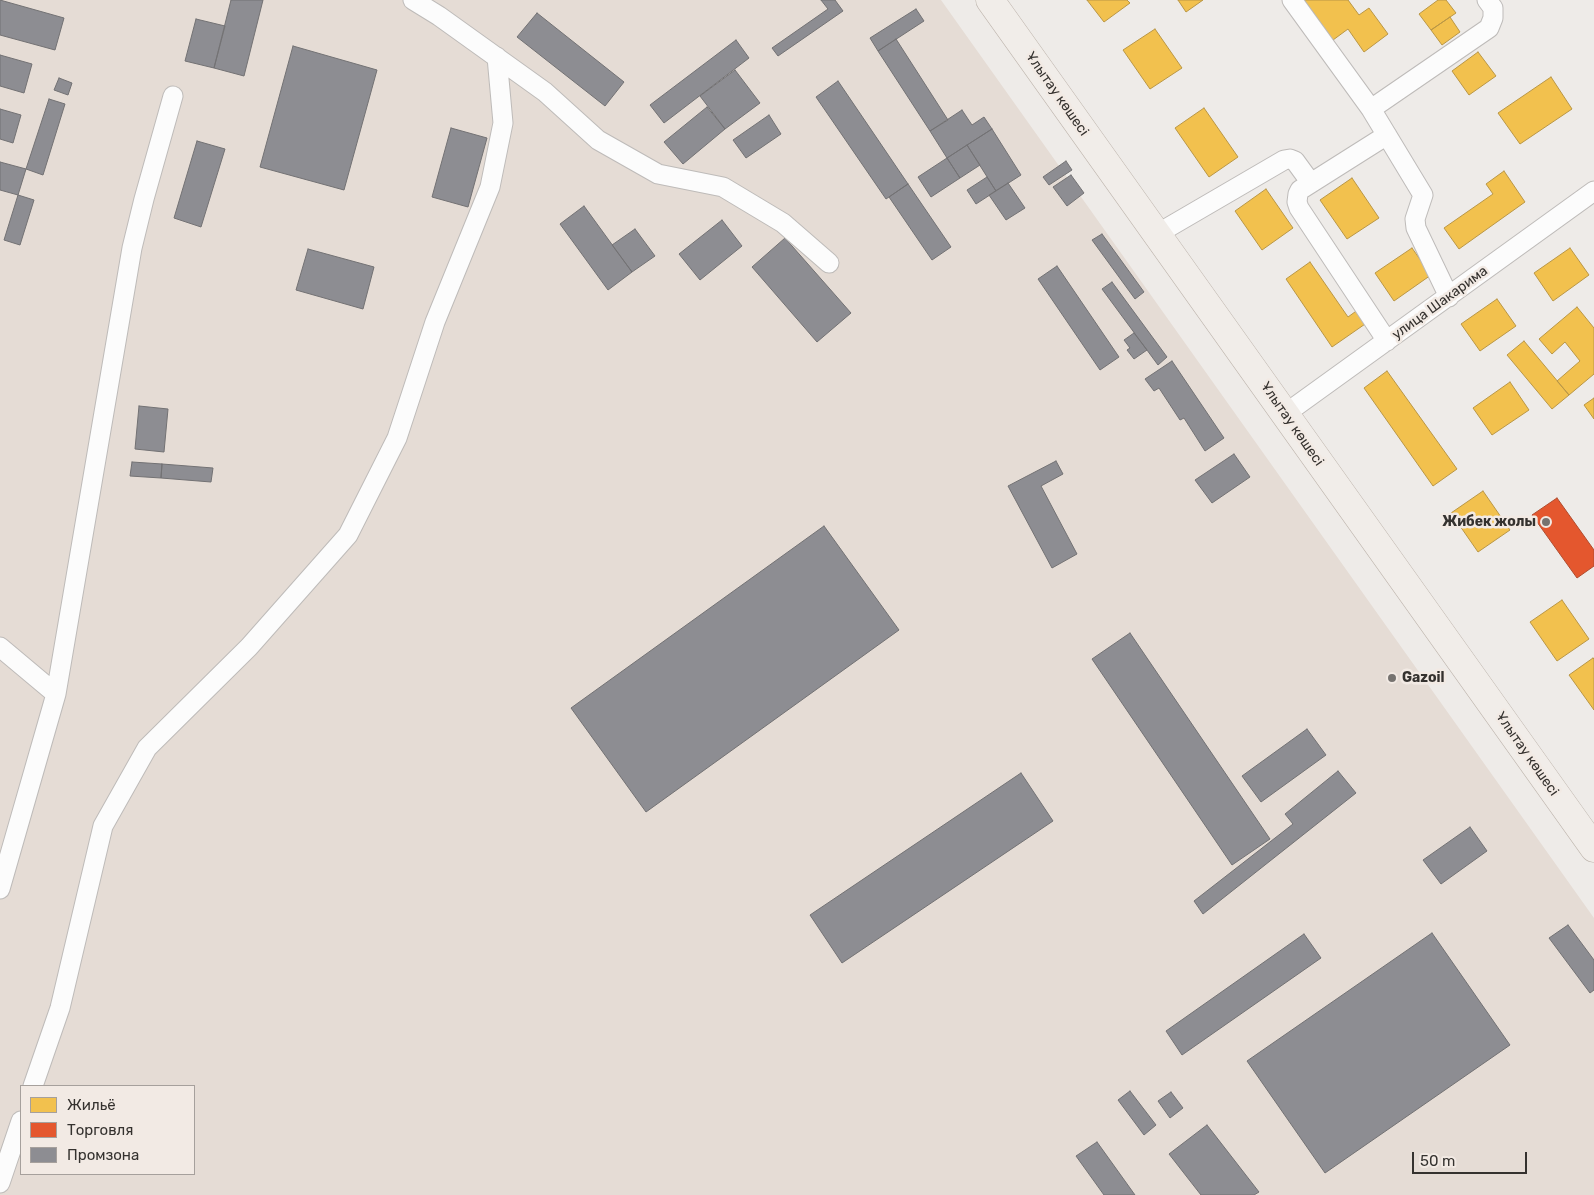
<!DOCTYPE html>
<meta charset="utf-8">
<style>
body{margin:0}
#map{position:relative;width:1594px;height:1195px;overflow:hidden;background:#eeebe8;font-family:Rubik,sans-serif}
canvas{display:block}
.legend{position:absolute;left:20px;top:1085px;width:175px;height:90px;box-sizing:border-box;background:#f2eae4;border:1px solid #a6a09c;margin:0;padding:6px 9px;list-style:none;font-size:15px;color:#35322f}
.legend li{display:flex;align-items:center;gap:10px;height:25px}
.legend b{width:25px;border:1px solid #a6a09c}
.scale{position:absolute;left:1412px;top:1152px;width:115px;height:22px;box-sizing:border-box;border:2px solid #35322f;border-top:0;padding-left:6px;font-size:15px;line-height:18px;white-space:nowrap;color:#35322f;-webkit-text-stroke:4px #f2eae4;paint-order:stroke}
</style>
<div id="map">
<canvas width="1594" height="1195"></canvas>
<ul class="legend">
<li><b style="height:14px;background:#f2c14e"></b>Жильё</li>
<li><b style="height:14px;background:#e4572e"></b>Торговля</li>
<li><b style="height:14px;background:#8d8d92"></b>Промзона</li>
</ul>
<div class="scale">50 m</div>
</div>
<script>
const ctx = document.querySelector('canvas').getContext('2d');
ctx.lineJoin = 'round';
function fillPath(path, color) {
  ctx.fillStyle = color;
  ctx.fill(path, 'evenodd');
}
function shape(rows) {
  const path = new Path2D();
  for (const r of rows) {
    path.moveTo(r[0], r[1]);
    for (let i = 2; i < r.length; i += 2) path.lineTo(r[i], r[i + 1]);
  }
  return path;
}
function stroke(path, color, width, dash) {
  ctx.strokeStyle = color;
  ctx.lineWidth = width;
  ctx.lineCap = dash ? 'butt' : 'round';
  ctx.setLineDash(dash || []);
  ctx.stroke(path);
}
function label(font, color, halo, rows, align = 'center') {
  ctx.font = font + ' Rubik,sans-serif';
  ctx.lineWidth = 5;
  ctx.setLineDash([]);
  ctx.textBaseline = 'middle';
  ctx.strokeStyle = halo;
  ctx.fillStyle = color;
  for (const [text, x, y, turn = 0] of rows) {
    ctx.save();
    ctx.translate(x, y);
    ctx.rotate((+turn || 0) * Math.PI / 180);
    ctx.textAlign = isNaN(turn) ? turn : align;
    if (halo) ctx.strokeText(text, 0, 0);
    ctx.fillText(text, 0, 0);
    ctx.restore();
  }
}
fillPath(shape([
 [0,0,941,0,1594,918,1594,1195,0,1195],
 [21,1086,194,1086,194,1174,21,1174]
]), '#e5dcd5');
const homes = shape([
 [1087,0,1127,0,1130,3,1104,22,1087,0],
 [1178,0,1203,0,1186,12,1178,0],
 [1304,0,1348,0,1359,15,1369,8,1388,34,1364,52,1348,29,1333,40,1304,0],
 [1438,0,1446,0,1456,13,1431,30,1419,14,1438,0],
 [1450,17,1460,32,1442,45,1431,30,1450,17],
 [1155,29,1182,68,1150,89,1123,50,1155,29],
 [1478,52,1496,76,1469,95,1452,71,1478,52],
 [1551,77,1572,109,1520,144,1498,113,1551,77],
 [1204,108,1238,157,1209,177,1175,128,1204,108],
 [1504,171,1525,202,1459,249,1444,228,1493,194,1486,184,1504,171],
 [1352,178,1379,218,1347,239,1320,200,1352,178],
 [1266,189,1293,228,1262,250,1235,211,1266,189],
 [1412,248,1431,275,1394,301,1375,273,1412,248],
 [1570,248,1589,275,1553,301,1534,273,1570,248],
 [1310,262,1348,317,1359,309,1368,322,1332,347,1286,279,1310,262],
 [1497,299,1516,326,1480,351,1461,324,1497,299],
 [1577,307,1594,328,1594,374,1569,395,1557,381,1580,361,1565,342,1552,354,1539,339,1577,307],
 [1524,341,1569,395,1552,409,1507,355,1524,341],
 [1387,371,1457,469,1433,486,1364,388,1387,371],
 [1510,382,1529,410,1492,435,1473,408,1510,382],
 [1594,398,1594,419,1584,405,1594,398],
 [1483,491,1510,530,1478,552,1451,513,1483,491],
 [1562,600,1589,639,1557,661,1530,622,1562,600],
 [1593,658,1594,659,1594,710,1569,675,1593,658]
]);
fillPath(homes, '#f2c14e');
stroke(homes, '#b99645', 1);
const shops = shape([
 [1557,498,1594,550,1594,566,1577,578,1532,515,1557,498]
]);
fillPath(shops, '#e4572e');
stroke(shops, '#b04c2e', 1);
const industry = shape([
 [0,0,64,18,55,50,0,35,0,0],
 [231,0,263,0,244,76,214,68,231,0],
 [821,0,835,0,843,11,778,56,772,48,828,9,821,0],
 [916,9,924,21,878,51,870,38,916,9],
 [537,13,624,82,605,106,517,37,537,13],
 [196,19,225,26,214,68,185,61,196,19],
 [896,39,948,120,930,131,878,51,896,39],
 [736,40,749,58,664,123,650,105,736,40],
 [293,46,377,70,344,190,260,167,293,46],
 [0,55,32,64,24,93,0,86,0,55],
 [735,70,760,103,725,129,700,96,735,70],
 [59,78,72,83,68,95,54,90,59,78],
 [838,81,908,184,886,199,816,97,838,81],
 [49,99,65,104,43,175,26,169,49,99],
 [707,107,725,129,683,164,664,142,707,107],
 [0,109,21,115,13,143,0,139,0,109],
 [962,110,972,125,984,117,992,129,947,158,930,131,962,110],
 [769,115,781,134,746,158,733,140,769,115],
 [451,128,487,138,468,207,432,197,451,128],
 [992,129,1021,175,996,191,967,145,992,129],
 [197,141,225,149,201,227,174,218,197,141],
 [967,145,980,165,960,178,947,158,967,145],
 [947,158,960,178,931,197,918,177,947,158],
 [1066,161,1072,170,1049,185,1043,177,1066,161],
 [0,162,26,169,18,195,0,190,0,162],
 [1071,175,1084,193,1067,206,1053,187,1071,175],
 [987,177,996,191,976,204,967,190,987,177],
 [1008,183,1025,208,1006,220,989,195,1008,183],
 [908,184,951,247,932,260,889,197,908,184],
 [18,195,34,200,20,245,4,240,18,195],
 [584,206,632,272,608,290,560,224,584,206],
 [722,220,742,246,700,280,679,254,722,220],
 [635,229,655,256,632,272,612,245,635,229],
 [1102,234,1144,292,1135,299,1092,240,1102,234],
 [785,238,851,313,817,342,752,267,785,238],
 [308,249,374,267,363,309,296,290,308,249],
 [1057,266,1119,357,1100,370,1038,279,1057,266],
 [1112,282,1167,357,1158,365,1102,289,1112,282],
 [1134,333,1147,350,1134,359,1127,350,1130,348,1124,340,1134,333],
 [1172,361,1224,438,1205,451,1184,418,1180,420,1159,388,1154,391,1145,379,1172,361],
 [139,406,168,409,164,452,135,449,139,406],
 [1234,454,1250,477,1212,503,1195,480,1234,454],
 [1056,461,1063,474,1041,486,1077,554,1052,568,1008,486,1056,461],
 [132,462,162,464,161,478,130,476,132,462],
 [162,464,213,468,211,482,161,478,162,464],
 [824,526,899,630,646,812,571,708,824,526],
 [1130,633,1270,839,1232,865,1092,659,1130,633],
 [1307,729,1326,755,1261,802,1242,776,1307,729],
 [1338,771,1356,793,1203,914,1194,901,1293,824,1285,814,1338,771],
 [1021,773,1053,821,842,963,810,915,1021,773],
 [1470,827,1487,851,1441,884,1423,860,1470,827],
 [1568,925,1594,960,1594,990,1590,993,1549,938,1568,925],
 [1432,933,1510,1045,1325,1173,1247,1061,1432,933],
 [1304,934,1321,958,1182,1055,1166,1031,1304,934],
 [1130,1091,1156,1125,1144,1135,1118,1100,1130,1091],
 [1171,1092,1183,1108,1170,1118,1158,1101,1171,1092],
 [1207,1125,1259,1192,1254,1195,1201,1195,1169,1154,1207,1125],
 [1097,1142,1135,1195,1104,1195,1076,1156,1097,1142]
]);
fillPath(industry, '#8d8d92');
stroke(industry, '#737274', 1);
const street = shape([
 [413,0,439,16,545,92,598,140,658,174,723,187,783,223,829,263],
 [1292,0,1371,109,1423,195,1415,219,1416,228,1449,297],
 [1371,109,1489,28,1493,18,1493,8,1487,0],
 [1387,135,1300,190,1298,194,1297,202,1299,208,1387,341],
 [1157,234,1284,160,1290,159,1295,161,1311,183],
 [1285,414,1594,191],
 [0,647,56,694,0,889],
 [56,694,132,248,144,199,173,96],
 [33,1086,60,1008,103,826,147,748,249,647,348,535,397,438,435,322,490,187,503,123,497,57],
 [0,1183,21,1121]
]);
const primary = shape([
 [990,0,1594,848]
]);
stroke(street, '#bebbb9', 21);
stroke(primary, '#beb5ad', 29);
stroke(street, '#fcfcfc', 19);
stroke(primary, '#f1ede9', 28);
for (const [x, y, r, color] of [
 [1546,522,5,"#767370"],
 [1392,678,5,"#767370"]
]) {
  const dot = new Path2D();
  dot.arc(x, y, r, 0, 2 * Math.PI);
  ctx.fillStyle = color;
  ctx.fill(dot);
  stroke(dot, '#f2eae4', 2);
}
label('14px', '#35322f', '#f2eae4', [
 ["Ұлытау көшесі",1057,94,55],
 ["улица Шакарима",1440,303,-36],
 ["Ұлытау көшесі",1292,424,55],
 ["Ұлытау көшесі",1527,754,55]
]);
label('bold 14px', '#35322f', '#f2eae4', [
 ["Жибек жолы",1536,522],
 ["Gazoil",1402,678,"left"]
], 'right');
</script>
